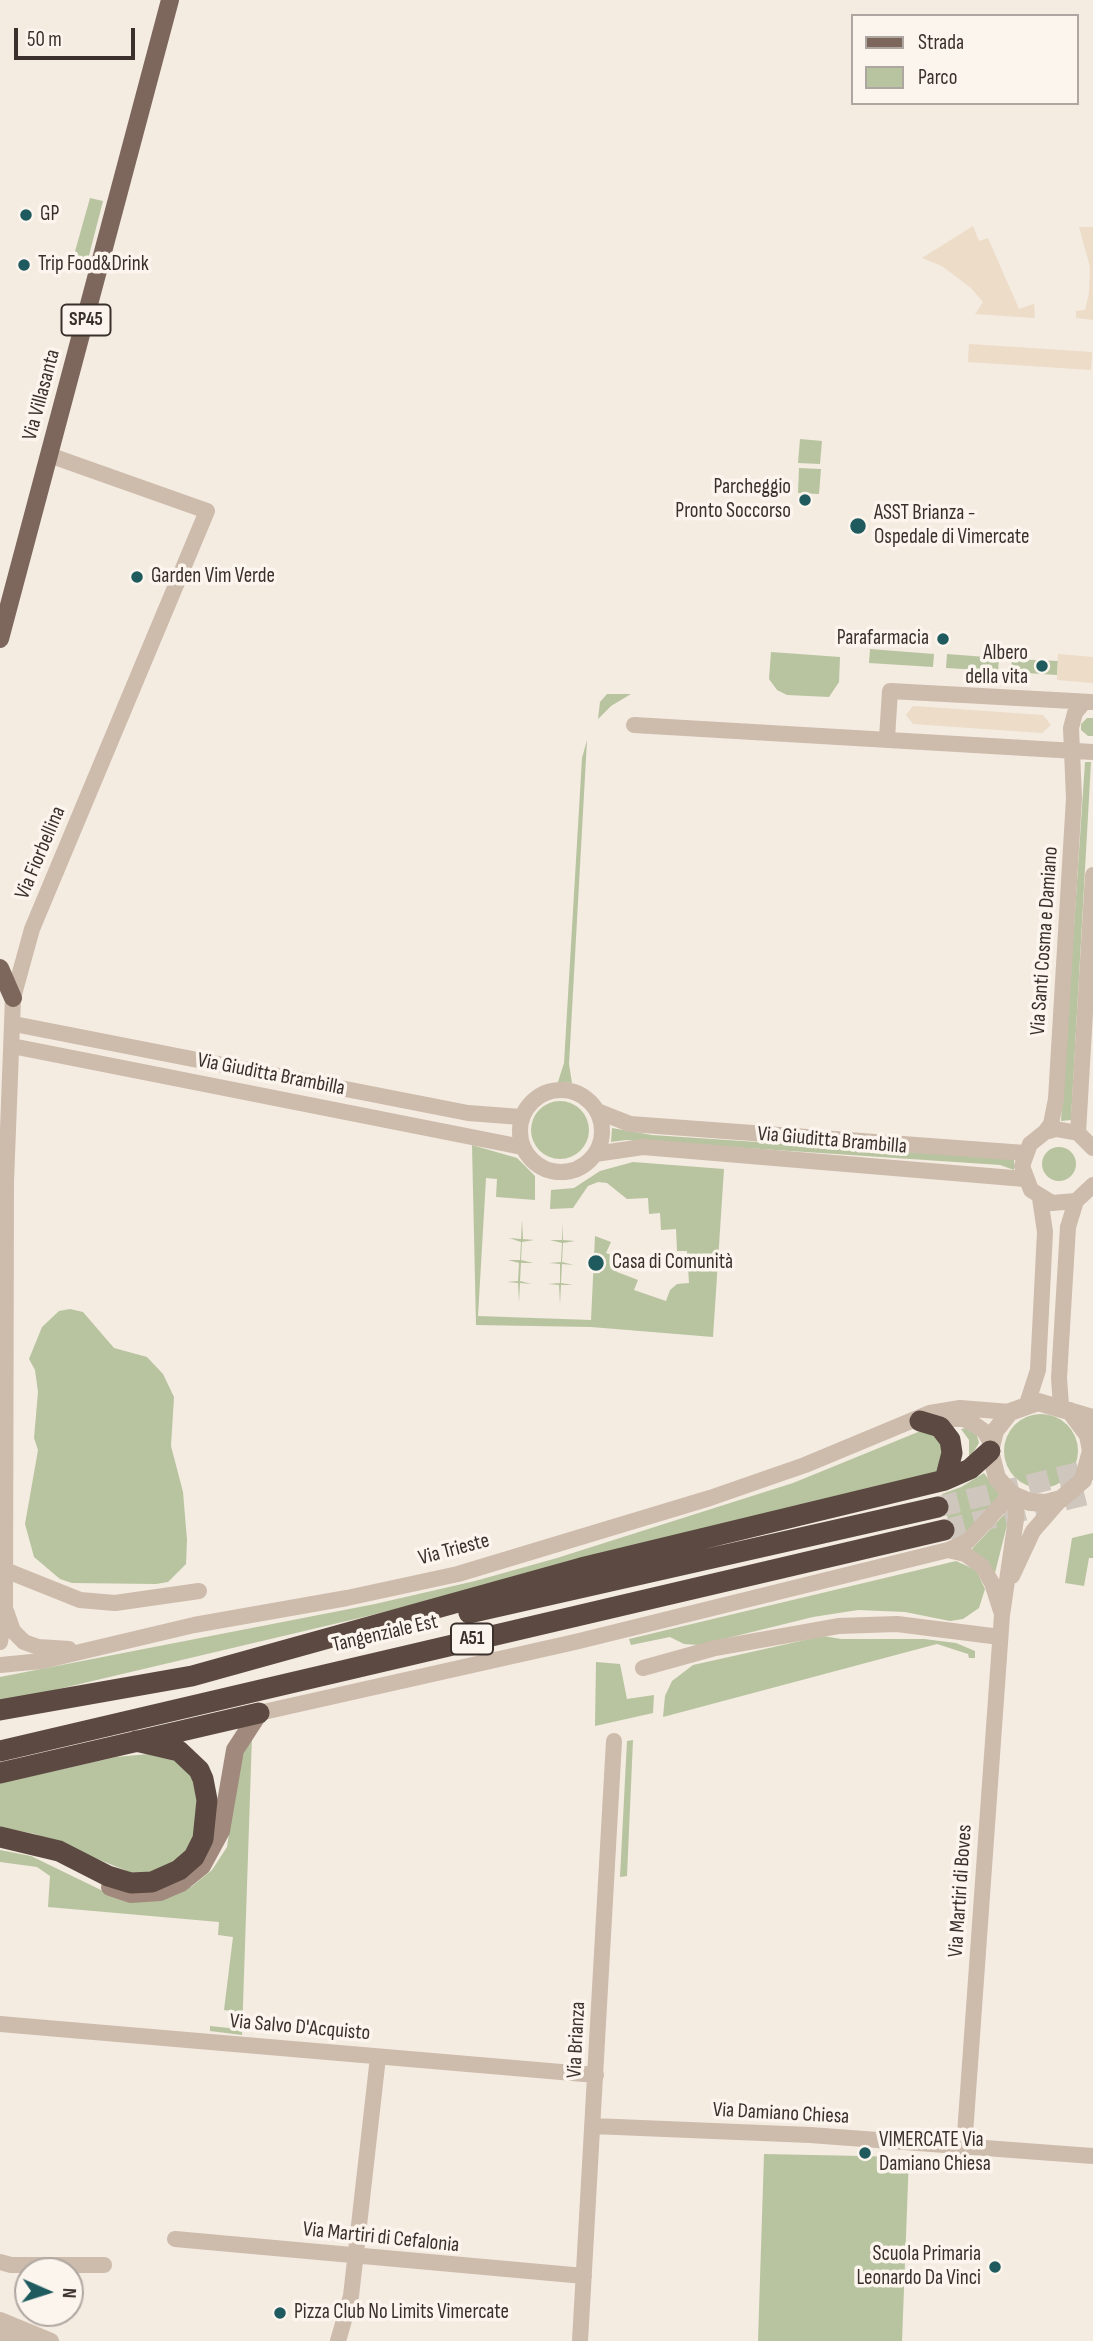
<!DOCTYPE html>
<meta charset="utf-8">
<style>
body{margin:0}
#map{position:relative;width:1093px;height:2341px;overflow:hidden;background:#f4ebe1;font-family:"Sofia Sans Condensed",sans-serif}
canvas{display:block}
.legend{position:absolute;left:851px;top:14px;width:228px;height:91px;box-sizing:border-box;background:#fbf5ee;border:2px solid #aea6a0;margin:0;padding:9px 12px;list-style:none;font-size:21px;color:#3b302b}
.legend li{display:flex;align-items:center;gap:14px;height:35px}
.legend b{width:35px;border:2px solid #aea6a0}
.north{position:absolute;left:14px;top:2257px;width:70px;height:70px;box-sizing:border-box;background:#fbf5ee;border:2px solid #aea6a0;border-radius:50%;rotate:93deg;font-size:19px;font-weight:700;line-height:28px;text-align:center;color:#3b302b}
.north::after{content:'';display:block;margin:auto;width:24px;height:32px;background:#1f5a5e;clip-path:polygon(50% 0,100% 100%,50% 72%,0 100%)}
.scale{position:absolute;left:14px;top:28px;width:121px;height:32px;box-sizing:border-box;border:4px solid #3b302b;border-top:0;padding-left:9px;font-size:21px;line-height:24px;white-space:nowrap;color:#3b302b;-webkit-text-stroke:5px #fbf5ee;paint-order:stroke}
</style>
<div id="map">
<canvas width="1093" height="2341"></canvas>
<ul class="legend">
<li><b style="height:9px;background:#7d675c"></b>Strada</li>
<li><b style="height:19px;background:#b8c4a0"></b>Parco</li>
</ul>
<div class="north">N</div>
<div class="scale">50 m</div>
</div>
<script>
const ctx = document.querySelector('canvas').getContext('2d');
ctx.lineJoin = 'round';
function fillPath(path, color) {
  ctx.fillStyle = color;
  ctx.fill(path, 'evenodd');
}
function shape(rows) {
  const path = new Path2D();
  for (const r of rows) {
    if (r.length === 3) {
      path.moveTo(r[0] + r[2], r[1]);
      path.arc(r[0], r[1], r[2], 0, 2 * Math.PI);
      continue;
    }
    path.moveTo(r[0], r[1]);
    for (let i = 2; i < r.length; i += 2) path.lineTo(r[i], r[i + 1]);
  }
  return path;
}
function stroke(path, color, width, dash) {
  ctx.strokeStyle = color;
  ctx.lineWidth = width;
  ctx.lineCap = dash ? 'butt' : 'round';
  ctx.setLineDash(dash || []);
  ctx.stroke(path);
}
function label(font, color, halo, rows, align = 'center') {
  ctx.font = font + ' "Sofia Sans Condensed",sans-serif';
  ctx.lineWidth = 7;
  ctx.setLineDash([]);
  ctx.textBaseline = 'middle';
  ctx.strokeStyle = halo;
  ctx.fillStyle = color;
  for (const [text, x, y, turn = 0] of rows) {
    ctx.save();
    ctx.translate(x, y);
    ctx.rotate((+turn || 0) * Math.PI / 180);
    ctx.textAlign = isNaN(turn) ? turn : align;
    if (halo) ctx.strokeText(text, 0, 0);
    ctx.fillText(text, 0, 0);
    ctx.restore();
  }
}
fillPath(shape([
 [90,198,103,201,86,267,83,268,77,265,74,255],
 [800,439,822,441,820,464,798,463],
 [799,468,821,469,819,494,798,493],
 [870,649,934,654,933,667,869,663],
 [771,652,840,657,839,682,829,697,787,695,777,690,769,679],
 [947,654,999,658,998,671,946,668],
 [1012,659,1058,661,1057,675,1011,672],
 [607,694,631,694,611,706,598,719,600,702],
 [1093,718,1093,736,1088,736,1081,730,1081,724,1087,718],
 [587,740,569,1064,572,1083,558,1082,564,1063,582,758],
 [1085,762,1091,762,1071,1120,1061,1121],
 [560,1130,29],
 [612,1128,652,1135,1014,1159,1014,1170,1000,1165,626,1140,611,1142],
 [472,1145,517,1158,535,1176,535,1200,496,1197,497,1179,486,1178,478,1316,591,1320,595,1236,611,1242,606,1253,622,1259,617,1272,638,1280,634,1290,666,1301,670,1290,677,1284,689,1283,687,1251,677,1251,676,1229,661,1230,660,1213,649,1214,648,1198,627,1199,607,1183,598,1182,588,1186,573,1208,550,1209,551,1190,574,1188,600,1171,633,1162,724,1169,713,1337,591,1327,476,1325],
 [1059,1164,17],
 [522,1220,523,1239,534,1240,522,1242,521,1260,533,1263,521,1263,520,1281,532,1284,520,1283,519,1302,518,1283,507,1282,518,1281,519,1263,508,1260,520,1260,521,1242,509,1238,521,1239],
 [563,1222,563,1240,575,1241,563,1243,562,1262,574,1265,562,1264,561,1283,573,1285,561,1285,560,1304,559,1285,548,1284,560,1283,560,1264,549,1263,561,1262,562,1243,550,1240,562,1240],
 [70,1309,83,1312,114,1348,147,1357,163,1374,174,1397,171,1446,183,1492,187,1540,186,1564,168,1582,156,1584,72,1583,60,1579,34,1557,25,1524,38,1450,34,1438,38,1392,35,1370,29,1359,42,1327,59,1311],
 [1041,1451,37],
 [966,1428,977,1435,979,1443,969,1459,969,1440,961,1429],
 [923,1430,944,1441,940,1471,368,1616,29,1696,0,1700,0,1677,375,1604,475,1581,557,1558,793,1483],
 [984,1473,1000,1495,965,1534,953,1541,942,1494,961,1487],
 [1009,1509,1008,1521,995,1573,972,1549],
 [1093,1533,1093,1558,1089,1558,1084,1586,1065,1583,1072,1538],
 [956,1561,976,1570,985,1589,979,1608,963,1619,950,1621,905,1612,858,1610,813,1617,699,1645,684,1644,670,1637,631,1645,629,1639],
 [823,1636,841,1639,924,1639,956,1643,975,1651,975,1658,969,1658,968,1654,937,1644,663,1717,665,1696,672,1681,693,1665],
 [596,1662,620,1664,627,1699,654,1695,653,1713,595,1726],
 [252,1736,242,2035,210,2031,210,2026,229,2028,231,2011,224,2010,233,1937,218,1935,219,1922,48,1907,50,1876,37,1867,0,1862,0,1850,31,1856,103,1891,191,1887,212,1870,227,1847,240,1760],
 [633,1740,627,1876,620,1877,627,1741],
 [148,1754,170,1757,186,1769,197,1785,201,1811,191,1851,159,1872,137,1875,35,1834,0,1827,0,1783,116,1757],
 [764,2154,909,2157,902,2341,758,2341]
]), '#b8c4a0');
fillPath(shape([
 [973,226,979,241,988,238,1019,309,1034,304,1035,318,975,314,983,302,971,288,942,266,922,258],
 [1079,227,1093,227,1093,320,1076,318,1076,311,1085,310,1089,293,1090,267],
 [969,344,1092,352,1091,370,968,362],
 [1058,654,1093,657,1093,683,1057,680],
 [913,706,1043,715,1051,725,1042,733,913,724,906,715]
]), '#ecdcc8');
stroke(shape([
 [938,1507,1093,1469],
 [944,1530,1093,1493]
]), '#cfc6bd', 21, [21, 10]);
stroke(shape([
 [634,725,1093,752],
 [887,738,890,691,1091,702],
 [14,1024,468,1113,521,1117],
 [12,1046,522,1147],
 [561,1131,41],
 [597,1111,630,1124,1025,1153],
 [1045,1132,1051,1124,1056,1099,1074,798,1071,728,1075,713,1084,702],
 [1078,1133,1093,875],
 [1093,1148,1078,1133,1056,1129,1045,1132,1030,1144,1022,1166,1031,1190,1052,1203,1076,1201,1093,1185],
 [595,1154,643,1147,1025,1179],
 [1027,1404,1038,1370,1045,1232,1040,1198],
 [1061,1406,1059,1378,1068,1227,1076,1201],
 [941,1419,964,1419,974,1424,984,1431,991,1443],
 [948,1550,965,1554,982,1566,992,1583,1001,1611],
 [5,1570,80,1600,115,1603,199,1591],
 [1012,1576,1033,1531,1061,1499],
 [6,1611,13,1631,24,1642,38,1647,69,1649],
 [0,1642,5,1609,6,1182,13,998,32,929,207,511,49,455],
 [0,1665,42,1661,194,1625,347,1598,458,1574,710,1498,805,1465,930,1413,960,1408,1010,1412],
 [643,1668,715,1648,838,1626,897,1624,1000,1637],
 [259,1713,575,1642,948,1550,968,1541,1011,1494],
 [0,2024,596,2075],
 [593,2126,810,2135,1093,2156],
 [964,2148,1002,1615,1016,1519,1016,1497],
 [175,2239,584,2276],
 [0,2262,11,2265,104,2265],
 [0,2320,51,2341],
 [0,2337,39,2340],
 [338,2341,351,2296,378,2057],
 [580,2341,614,1741]
]), '#cdbbac', 16);
stroke(shape([
 [1070,1411,1088,1435,1091,1451,1083,1480,1061,1499,1046,1503,1030,1502,1011,1494,997,1478,990,1451,995,1431,1010,1412,1038,1402,1093,1418]
]), '#cdbbac', 18);
stroke(shape([
 [110,1887,131,1894,160,1892,181,1883,202,1866,221,1831,235,1750,259,1713]
]), '#a18a7d', 18);
stroke(shape([
 [0,639,170,0],
 [0,968,13,998]
]), '#7d675c', 18);
stroke(shape([
 [920,1421,940,1427,950,1440,952,1453,945,1480],
 [469,1613,938,1507],
 [0,1710,192,1676,581,1568,945,1480,970,1469,990,1451],
 [0,1751,944,1530],
 [0,1773,259,1713],
 [0,1837,59,1851,108,1876,131,1883,152,1882,179,1870,194,1857,203,1839,207,1800,203,1779,199,1770,179,1751,136,1741]
]), '#5c4a42', 21);
for (const [x, y, r, color] of [
 [26,215,7,"#1f5a5e"],
 [24,265,7,"#1f5a5e"],
 [805,500,7,"#1f5a5e"],
 [858,526,9,"#1f5a5e"],
 [137,577,7,"#1f5a5e"],
 [943,639,7,"#1f5a5e"],
 [1042,666,7,"#1f5a5e"],
 [596,1263,9,"#1f5a5e"],
 [865,2153,7,"#1f5a5e"],
 [995,2267,7,"#1f5a5e"],
 [280,2313,7,"#1f5a5e"]
]) {
  const dot = new Path2D();
  dot.arc(x, y, r, 0, 2 * Math.PI);
  ctx.fillStyle = color;
  ctx.fill(dot);
  stroke(dot, '#fbf5ee', 2.5);
}
for (const [x, y, w] of [
 [86,320,49],
 [472,1639,42]
]) {
  const box = new Path2D();
  box.roundRect(x - w / 2, y - 15.5, w, 31, 5);
  ctx.fillStyle = '#fbf5ee';
  ctx.fill(box);
  stroke(box, '#3b302b', 2);
}
label('bold 19px', '#3b302b', null, [
 ["SP45",86,320],
 ["A51",472,1639]
]);
label('21px', '#3b302b', '#fbf5ee', [
 ["GP",40,215],
 ["Trip Food&Drink",38,265],
 ["Parcheggio",791,488,"right"],
 ["Pronto Soccorso",791,512,"right"],
 ["ASST Brianza -",874,514],
 ["Ospedale di Vimercate",874,538],
 ["Garden Vim Verde",151,577],
 ["Parafarmacia",929,639,"right"],
 ["Albero",1028,654,"right"],
 ["della vita",1028,678,"right"],
 ["Casa di Comunità",612,1263],
 ["VIMERCATE Via",879,2141],
 ["Damiano Chiesa",879,2165],
 ["Scuola Primaria",981,2255,"right"],
 ["Leonardo Da Vinci",981,2279,"right"],
 ["Pizza Club No Limits Vimercate",294,2313]
], 'left');
label('21px', '#3b302b', '#fbf5ee', [
 ["Via Villasanta",42,395,-75],
 ["Via Fiorbellina",41,853,-67],
 ["Via Santi Cosma e Damiano",1045,941,-86],
 ["Via Giuditta Brambilla",271,1075,11],
 ["Via Giuditta Brambilla",832,1141,5],
 ["Via Trieste",454,1550,-15],
 ["Tangenziale Est",385,1634,-13],
 ["Via Martiri di Boves",961,1891,-86],
 ["Via Salvo D'Acquisto",300,2028,5],
 ["Via Brianza",577,2040,-87],
 ["Via Damiano Chiesa",781,2114,3],
 ["Via Martiri di Cefalonia",381,2238,6]
]);
</script>
